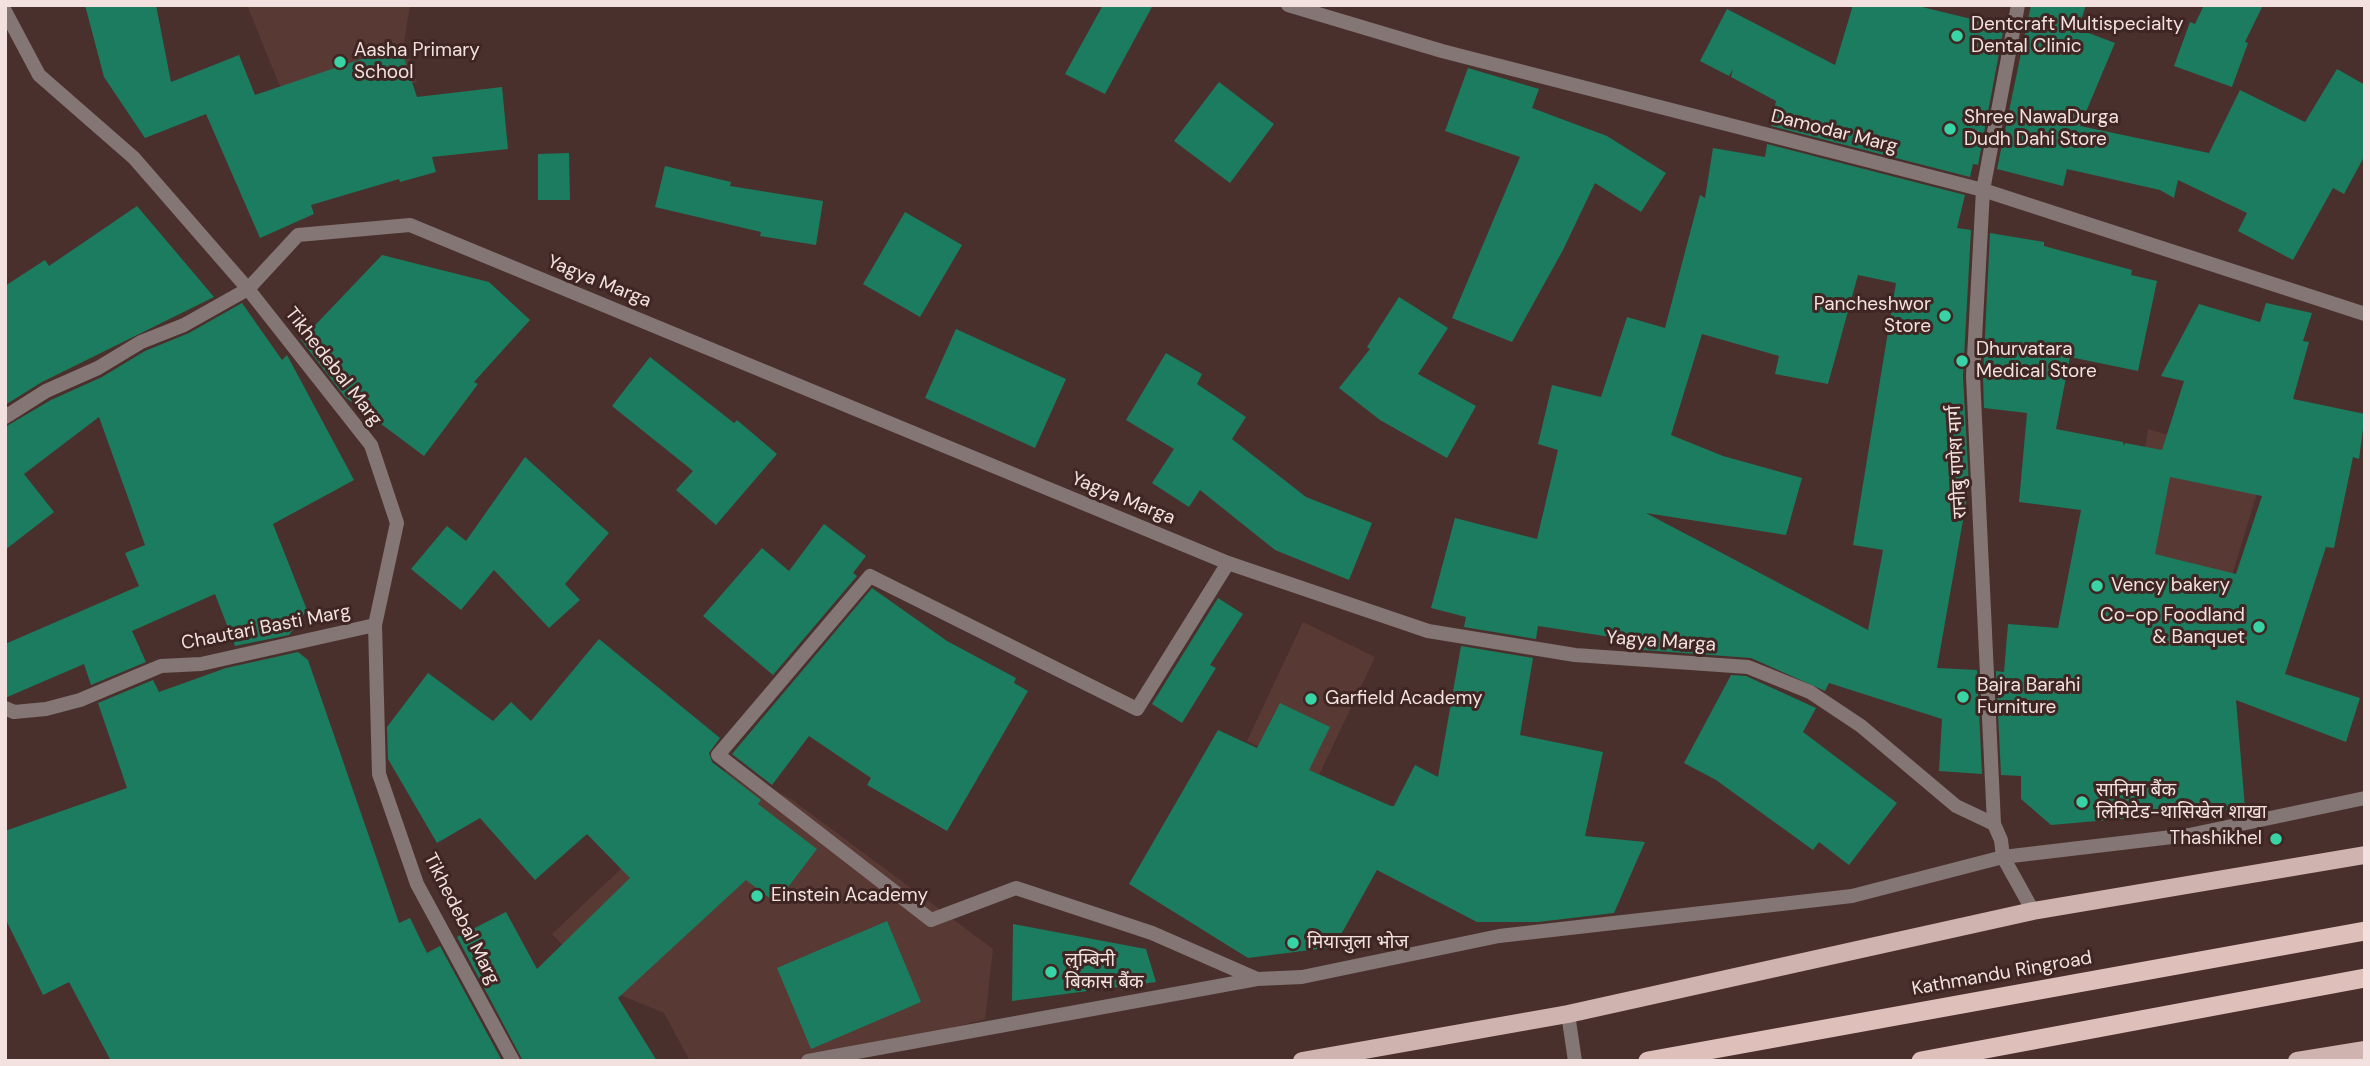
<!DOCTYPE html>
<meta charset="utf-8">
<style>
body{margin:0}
#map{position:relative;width:2370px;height:1066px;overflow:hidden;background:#4a302d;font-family:"DM Sans",sans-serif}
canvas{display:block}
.frame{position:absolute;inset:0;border:7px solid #f2e1df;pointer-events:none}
</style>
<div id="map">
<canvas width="2370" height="1066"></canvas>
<div class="frame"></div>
</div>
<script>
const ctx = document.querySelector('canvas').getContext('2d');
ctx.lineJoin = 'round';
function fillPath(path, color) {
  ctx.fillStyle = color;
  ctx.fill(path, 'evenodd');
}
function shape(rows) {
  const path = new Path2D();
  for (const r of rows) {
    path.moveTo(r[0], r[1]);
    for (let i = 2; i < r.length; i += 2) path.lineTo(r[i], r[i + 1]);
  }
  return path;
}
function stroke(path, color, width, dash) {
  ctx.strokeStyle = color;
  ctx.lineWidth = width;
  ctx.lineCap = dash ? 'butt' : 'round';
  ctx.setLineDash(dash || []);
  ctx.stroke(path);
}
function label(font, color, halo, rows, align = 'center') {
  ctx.font = font + ' "DM Sans","Noto Sans Devanagari",sans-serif';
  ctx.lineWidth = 6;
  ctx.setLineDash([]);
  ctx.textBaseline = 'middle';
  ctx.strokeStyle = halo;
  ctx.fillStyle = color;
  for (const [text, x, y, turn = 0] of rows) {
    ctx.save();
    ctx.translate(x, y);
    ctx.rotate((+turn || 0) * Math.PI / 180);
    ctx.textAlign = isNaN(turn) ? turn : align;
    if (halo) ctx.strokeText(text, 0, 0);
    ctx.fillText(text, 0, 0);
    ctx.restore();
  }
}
fillPath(shape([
 [247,5,410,5,404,42,417,82,296,126],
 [2148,429,2266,464,2204,666,2115,635],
 [1303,622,1375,657,1319,775,1247,741],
 [729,767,791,799,993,949,985,1019,824,1061,690,1061,664,1013,604,988,552,934]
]), '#593934');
fillPath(shape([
 [85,5,156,5,171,82,239,55,255,95,400,46,417,97,502,87,508,149,432,157,436,172,400,182,399,179,311,205,314,214,260,238,206,114,145,138,104,77],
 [1103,5,1153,5,1105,94,1065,74],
 [1853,5,1914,5,2004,27,1978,165,1973,164,1970,177,1771,126,1776,101,1731,77,1733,69,1729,76,1700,61,1727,9,1835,65],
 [2031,5,2086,5,2078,29,2115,43,2080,126,2209,153,2240,90,2305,122,2337,69,2365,85,2365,155,2344,194,2333,188,2293,260,2238,231,2247,213,2178,180,2174,198,2160,190,2067,169,2063,186,1997,169],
 [2204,5,2263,5,2245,42,2248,43,2232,87,2174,66,2190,22,2195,24],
 [1468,68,1539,89,1532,108,1607,136,1666,173,1641,212,1595,183,1563,250,1512,342,1452,318,1520,157,1445,131],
 [1219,82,1274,124,1230,183,1174,141],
 [1767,144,1965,195,1957,228,1971,230,1963,376,1969,486,1937,668,1977,670,1982,774,1939,771,1942,719,1829,683,1825,691,1751,658,1630,649,1631,640,1538,626,1536,639,1464,627,1466,617,1431,608,1455,518,1537,539,1558,450,1538,444,1552,385,1601,397,1627,317,1665,328,1700,195,1705,198,1713,148,1765,157],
 [1858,275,1896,283,1853,545,1883,550,1868,630,1646,513,1786,535,1802,478,1723,456,1671,435,1702,334,1779,356,1775,374,1828,384],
 [569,153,570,200,538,200,538,154],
 [665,166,731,182,730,186,823,201,816,245,760,236,761,232,655,207],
 [137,206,214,297,42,382,5,405,5,286,45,260,49,266],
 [905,212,962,245,920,317,863,284],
 [1990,233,2044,242,2044,246,2132,270,2131,275,2157,281,2138,371,2070,357,2056,429,2123,442,2124,446,2125,443,2162,450,2184,381,2161,376,2199,304,2260,322,2266,303,2312,313,2303,341,2309,342,2293,399,2365,414,2359,459,2353,457,2334,548,2326,547,2285,674,2360,698,2346,742,2236,700,2245,808,2051,825,2021,799,2021,776,2001,775,1996,671,2004,672,2008,624,2058,628,2081,510,2019,502,2027,413,1984,408,1983,376],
 [2170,477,2262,496,2236,574,2155,554],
 [382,255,489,282,530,320,474,382,478,384,424,456,345,397,301,340],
 [1399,297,1448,328,1418,374,1476,406,1447,458,1380,420,1339,388,1370,349,1367,347],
 [242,303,282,360,287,355,354,480,273,524,307,610,289,635,235,646,215,594,132,631,146,662,91,685,84,664,5,698,5,644,139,586,125,553,145,545,99,417,24,474,54,512,5,550,5,427,51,400,102,377,145,351,189,333],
 [956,329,1066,379,1035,448,925,398],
 [1166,353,1202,374,1197,384,1246,417,1232,439,1306,497,1372,523,1349,580,1275,550,1200,490,1189,507,1152,483,1174,449,1126,420],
 [650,357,734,423,737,420,777,454,716,525,676,490,693,471,612,406],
 [525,457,609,533,565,584,580,600,549,628,494,570,461,610,411,569,447,526,466,541],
 [824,524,866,556,853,573,857,576,773,675,703,616,762,548,789,571],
 [872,588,947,641,1016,678,1014,683,1028,691,947,831,867,785,871,778,809,736,772,785,732,754],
 [1218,598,1243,614,1210,665,1216,668,1182,723,1152,704],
 [599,639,720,738,709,753,712,762,761,800,758,804,817,849,776,903,746,880,618,998,657,1061,523,1061,457,937,506,912,537,969,630,878,587,834,535,880,480,818,437,843,388,759,387,727,428,673,493,721,511,702,531,721],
 [1461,646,1533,658,1520,735,1603,752,1585,836,1645,842,1614,913,1538,922,1477,922,1377,870,1334,947,1248,958,1129,884,1218,730,1257,748,1280,703,1330,727,1309,770,1391,806,1394,806,1415,765,1438,777],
 [298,652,308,660,399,923,410,918,427,953,440,946,502,1061,111,1061,69,982,43,995,5,918,5,831,127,788,98,703,153,680,159,692,226,668],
 [1731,675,1746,676,1816,708,1803,732,1897,803,1849,865,1819,842,1813,850,1716,780,1684,763],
 [887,921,921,1002,811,1049,777,968],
 [1013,924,1146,949,1156,982,1012,1001]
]), '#1b7c5f');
stroke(shape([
 [1568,1014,1575,1061]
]), '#847674', 14);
stroke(shape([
 [1288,5,1442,51,1983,190,2365,314],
 [5,11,39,75,134,158,248,289,371,445,397,523,375,625,379,774,417,884,513,1061],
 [5,417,46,391,98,368,141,342,184,325,248,289,298,235,410,225,1228,563,1428,631,1575,655,1748,667,1810,692,1861,726,1956,806,1994,824],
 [1228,563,1137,709,870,576,718,755,931,920,1016,888,1152,933,1257,979,1302,977,1499,936,1852,896,2003,857,2189,835,2365,798],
 [5,708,14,712,46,709,80,700,161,666,201,664,375,625],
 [808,1061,1257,979]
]), '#847674', 14);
stroke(shape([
 [2018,5,1983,190,1973,376,1994,824,2001,840,2003,857,2033,911]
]), '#847674', 14);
stroke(shape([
 [1302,1061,1568,1014,2033,911,2365,855],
 [2297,1061,2365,1050]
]), '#cfb3af', 18);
stroke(shape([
 [1648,1061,2365,931],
 [1921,1061,2365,978]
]), '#debfba', 19);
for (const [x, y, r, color] of [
 [1957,36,7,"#39d4a5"],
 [340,62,7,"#39d4a5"],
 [1950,129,7,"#39d4a5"],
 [1945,316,7,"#39d4a5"],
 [1962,361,7,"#39d4a5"],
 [2097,586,7,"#39d4a5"],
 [2259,627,7,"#39d4a5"],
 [1963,697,7,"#39d4a5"],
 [1311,699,7,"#39d4a5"],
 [2082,802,7,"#39d4a5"],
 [2276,839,7,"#39d4a5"],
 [757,896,7,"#39d4a5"],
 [1293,943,7,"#39d4a5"],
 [1051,972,7,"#39d4a5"]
]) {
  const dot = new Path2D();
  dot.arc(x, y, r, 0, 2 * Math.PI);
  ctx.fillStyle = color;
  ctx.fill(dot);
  stroke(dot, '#3f2623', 2.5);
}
label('19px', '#f2e1df', '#3f2623', [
 ["Dentcraft Multispecialty",1971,25],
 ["Dental Clinic",1971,47],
 ["Aasha Primary",354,51],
 ["School",354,73],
 ["Shree NawaDurga",1964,118],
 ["Dudh Dahi Store",1964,140],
 ["Pancheshwor",1931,305,"right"],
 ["Store",1931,327,"right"],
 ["Dhurvatara",1976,350],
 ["Medical Store",1976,372],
 ["Vency bakery",2111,586],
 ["Co-op Foodland",2245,616,"right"],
 ["& Banquet",2245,638,"right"],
 ["Bajra Barahi",1977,686],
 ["Furniture",1977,708],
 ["Garfield Academy",1325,699],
 ["सानिमा बैंक",2096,791],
 ["लिमिटेड-थासिखेल शाखा",2096,813],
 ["Thashikhel",2262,839,"right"],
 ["Einstein Academy",771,896],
 ["मियाजुला भोज",1307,943],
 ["लुम्बिनी",1065,961],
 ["बिकास बैंक",1065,983]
], 'left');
label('19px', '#f2e1df', '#3f2623', [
 ["Damodar Marg",1834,132,14],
 ["Yagya Marga",599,282,22],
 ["Tikhedebal Marg",333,367,52],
 ["रानीबु गणेश मार्ग",1958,462,-93],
 ["Yagya Marga",1123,499,22],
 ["Chautari Basti Marg",266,628,-11],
 ["Yagya Marga",1661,642,4],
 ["Tikhedebal Marg",461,919,63],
 ["Kathmandu Ringroad",2002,974,-10]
]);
</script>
